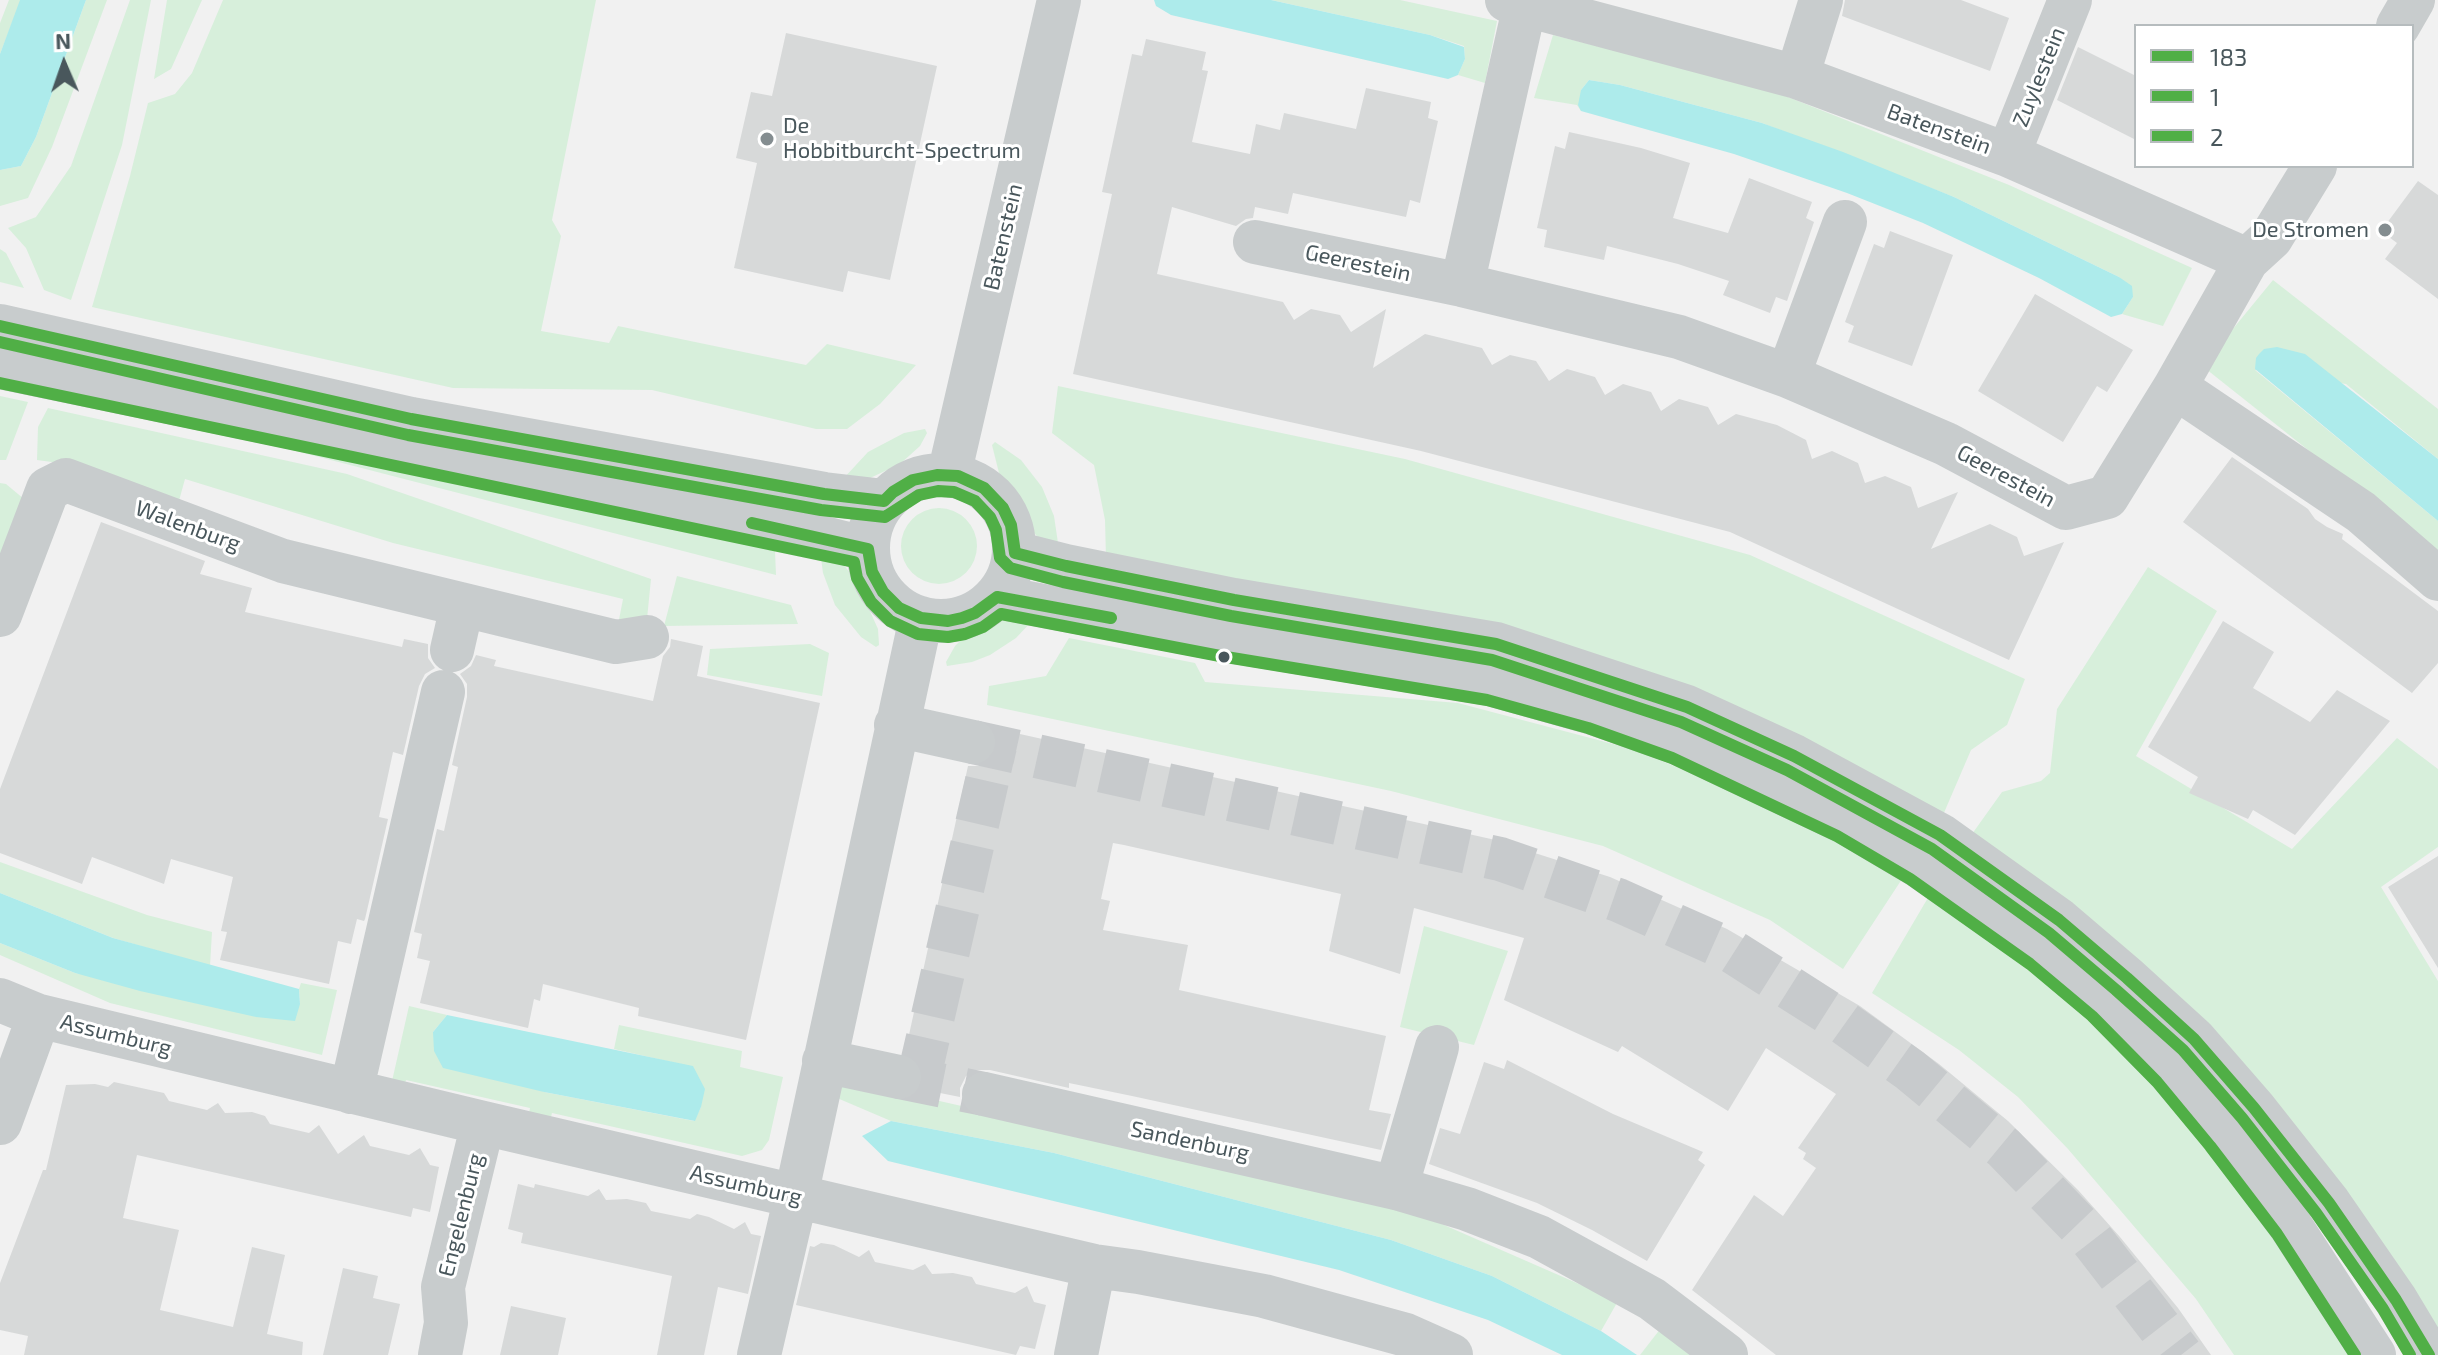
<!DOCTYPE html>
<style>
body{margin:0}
#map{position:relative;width:2438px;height:1355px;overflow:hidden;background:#f1f1f1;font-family:"Exo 2",sans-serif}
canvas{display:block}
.legend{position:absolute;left:2134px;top:24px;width:280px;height:144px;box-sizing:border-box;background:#fff;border:2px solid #b6bcbe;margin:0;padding:10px 14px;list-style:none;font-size:24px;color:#49575c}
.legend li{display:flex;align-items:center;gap:16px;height:40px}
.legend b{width:40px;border:2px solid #b6bcbe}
.north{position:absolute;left:24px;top:24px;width:80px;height:80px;-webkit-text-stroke:6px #fff;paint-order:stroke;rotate:358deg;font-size:22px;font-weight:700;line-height:32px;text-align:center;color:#49575c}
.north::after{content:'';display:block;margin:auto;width:28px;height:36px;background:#49575c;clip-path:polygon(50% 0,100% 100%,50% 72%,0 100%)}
</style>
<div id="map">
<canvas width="2438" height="1355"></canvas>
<ul class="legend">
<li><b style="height:10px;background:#50af46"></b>183</li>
<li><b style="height:10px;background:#50af46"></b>1</li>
<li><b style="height:10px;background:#50af46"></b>2</li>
</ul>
<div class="north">N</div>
</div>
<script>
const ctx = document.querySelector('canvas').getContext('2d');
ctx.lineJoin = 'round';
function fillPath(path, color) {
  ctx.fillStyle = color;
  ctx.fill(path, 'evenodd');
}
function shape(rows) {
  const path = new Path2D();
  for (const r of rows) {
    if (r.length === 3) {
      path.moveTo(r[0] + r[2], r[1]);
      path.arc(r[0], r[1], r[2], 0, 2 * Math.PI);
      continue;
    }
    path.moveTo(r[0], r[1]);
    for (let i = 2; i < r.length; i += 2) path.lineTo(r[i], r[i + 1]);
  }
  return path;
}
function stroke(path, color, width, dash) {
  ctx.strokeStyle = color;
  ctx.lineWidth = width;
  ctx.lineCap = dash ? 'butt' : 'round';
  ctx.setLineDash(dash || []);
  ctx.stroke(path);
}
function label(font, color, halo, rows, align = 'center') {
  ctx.font = font + ' "Exo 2",sans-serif';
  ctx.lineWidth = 6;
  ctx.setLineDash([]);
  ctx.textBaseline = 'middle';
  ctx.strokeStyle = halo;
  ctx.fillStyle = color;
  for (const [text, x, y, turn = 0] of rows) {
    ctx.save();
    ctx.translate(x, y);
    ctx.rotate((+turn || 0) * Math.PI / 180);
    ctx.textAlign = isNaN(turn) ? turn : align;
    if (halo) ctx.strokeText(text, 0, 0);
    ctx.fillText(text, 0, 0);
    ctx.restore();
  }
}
fillPath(shape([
 [9,0,21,0,0,54,0,23],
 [86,0,107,0,52,147,28,198,0,206,0,170,21,166,36,137],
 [130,0,151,0,122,145,71,300,44,290,26,248,8,228,36,217,71,166],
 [167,0,202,0,171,69,154,79],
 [223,0,596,0,552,220,561,236,541,331,609,343,618,326,806,365,827,344,916,365,880,404,847,429,816,429,652,390,453,388,92,307,130,176,148,103,175,94,192,73],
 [1271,0,1400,0,1497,21,1485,83,1458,75,1465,59,1464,46,1430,35],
 [1553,35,1768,89,2009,185,2192,268,2163,326,2122,314,2133,297,2119,277,1954,197,1762,123,1620,85,1589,80,1581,90,1581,111,1577,105,1534,98],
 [0,249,6,253,24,288,0,282],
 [2273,280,2438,409,2438,459,2346,384,2255,370,2438,521,2438,553,2206,369,2223,341],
 [1058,386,1405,459,1750,555,2025,679,2007,725,1971,750,1940,822,1106,558,1105,520,1094,465,1052,433],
 [0,396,28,402,6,460,0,460],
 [48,408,347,474,651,579,647,619,617,630,623,599,393,543,185,479,177,508,67,464,37,460,38,427],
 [137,410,775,551,776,575],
 [925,429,927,433,920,446,900,464,868,479,843,479,868,452,904,433],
 [995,442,1021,460,1042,487,1054,516,1058,543,1045,544,1030,529,1017,499,999,473,992,445],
 [0,483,6,484,30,504,0,580],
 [939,546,38],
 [821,558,842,563,856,580,878,629,879,645,876,647,861,637,835,605,823,573],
 [2148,567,2217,611,2136,756,2292,849,2397,738,2438,769,2438,847,2381,887,2438,981,2438,1339,1967,841,2002,792,2041,781,2050,773,2057,709],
 [677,576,791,605,798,624,664,626],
 [998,619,1032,621,1016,638,990,655,972,662,947,666,946,662,955,646,963,638],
 [1069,638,1195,663,1205,682,1458,703,1632,749,1778,808,1902,879,1843,969,1770,920,1603,846,1391,791,987,705,989,686,1046,676],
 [810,644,829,653,822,696,707,675,710,649],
 [0,862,147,915,212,932,210,966,113,938,0,893],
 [1929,896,2000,946,2099,1029,2196,1129,2358,1355,2234,1355,2196,1299,2068,1149,2018,1097,1959,1050,1872,993],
 [1424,926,1508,951,1474,1045,1400,1027],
 [0,943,75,973,300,1004,299,989,301,983,337,990,322,1055,110,1003,0,955],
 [409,1006,447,1015,433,1032,544,1092,694,1121,701,1107,693,1067,614,1049,619,1025,742,1051,740,1067,783,1077,769,1140,762,1150,742,1156,552,1113,549,1125,527,1121,530,1108,406,1080,403,1092,390,1090],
 [842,1079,1285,1179,1428,1218,1618,1301,1601,1331,1492,1276,1391,1240,1054,1153,891,1121,837,1098],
 [1661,1328,1693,1355,1640,1355]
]), '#d7efdb');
fillPath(shape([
 [20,0,86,0,36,137,21,166,0,170,0,54],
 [1154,0,1271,0,1430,35,1464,47,1465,59,1458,75,1448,79,1171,15,1156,6],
 [1589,80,1620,85,1762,123,1843,152,1954,197,2119,277,2132,286,2133,297,2122,314,2111,317,2039,278,1923,223,1847,193,1734,154,1581,111,1578,105,1581,90],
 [2277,347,2305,354,2438,459,2438,521,2255,369,2256,358,2259,354,2264,349],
 [0,893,113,938,299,989,300,1004,295,1021,256,1017,140,991,75,973,0,943],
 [447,1015,693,1066,705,1089,701,1107,695,1121,544,1092,443,1068,434,1051,433,1032],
 [891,1121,1054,1153,1391,1240,1492,1276,1601,1331,1637,1355,1562,1355,1488,1320,1339,1270,888,1161,862,1136]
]), '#adebeb');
fillPath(shape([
 [1845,0,1961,0,2009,18,1990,71,1842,16],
 [786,33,937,66,890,280,848,271,843,292,734,268,757,163,736,158,751,92,772,96],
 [1146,39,1206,52,1202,70,1208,71,1192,142,1250,154,1256,124,1280,130,1284,113,1356,129,1366,88,1431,102,1428,118,1438,121,1420,203,1410,200,1406,217,1293,193,1288,214,1255,207,1253,218,1246,219,1236,226,1172,207,1157,274,1283,302,1294,320,1311,309,1340,315,1351,332,1386,309,1373,368,1425,334,1482,348,1492,365,1510,355,1536,361,1549,381,1567,369,1595,377,1605,395,1623,384,1651,392,1661,411,1679,399,1708,407,1718,425,1736,414,1777,425,1806,440,1812,459,1832,451,1858,463,1865,483,1885,476,1911,487,1918,508,1958,492,1931,549,1990,524,2017,537,2024,556,2064,542,2009,660,1730,532,1421,451,1073,374,1112,194,1102,192,1132,54,1142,56],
 [2078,47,2136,76,2136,140,2057,100],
 [1569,132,1641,148,1690,163,1673,218,1728,233,1749,178,1812,202,1806,218,1814,222,1787,301,1776,297,1770,313,1723,295,1729,281,1678,264,1607,246,1604,260,1544,247,1547,230,1537,228,1555,146,1565,149],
 [2418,181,2438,195,2438,299,2385,259,2397,243,2381,231],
 [1890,231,1953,255,1912,366,1848,342,1854,326,1845,322,1874,244,1884,248],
 [2035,294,2133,350,2107,392,2097,386,2063,442,1978,391],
 [2232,457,2308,509,2315,519,2327,527,2343,534,2342,539,2438,611,2438,663,2412,693,2183,522],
 [101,522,205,561,200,574,252,588,245,612,402,647,404,639,428,644,428,658,435,668,425,674,419,686,403,755,393,752,379,817,388,819,365,919,364,921,357,919,351,944,338,941,329,984,220,960,227,932,221,931,233,877,171,859,164,884,92,857,82,884,0,853,0,789],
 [2223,621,2274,652,2253,688,2310,722,2337,690,2390,721,2295,835,2253,810,2248,819,2189,793,2198,777,2148,747],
 [671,639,703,646,697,676,820,703,746,1040,638,1016,639,1008,543,984,540,1001,534,999,528,1028,420,1003,430,961,417,958,422,934,414,932,437,829,444,831,458,767,452,765,467,697,467,684,460,674,471,666,476,655,496,660,494,666,653,701,663,656,670,647],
 [993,728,1491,839,1610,877,1727,929,1860,1006,1939,1064,2008,1121,2078,1190,2120,1237,2178,1308,2211,1355,1776,1355,1692,1290,1754,1195,1783,1216,1816,1168,1803,1159,1806,1153,1798,1148,1836,1094,1766,1048,1728,1111,1622,1046,1618,1052,1504,1000,1524,938,1414,908,1400,974,1329,951,1341,894,1124,845,1113,843,1101,899,1110,901,1103,930,1188,945,1179,990,1386,1036,1369,1110,1391,1114,1381,1150,1132,1096,1069,1083,1069,1088,990,1070,977,1070,966,1076,960,1088,960,1097,920,1089,924,1081,922,1069,916,1059,905,1053,968,766,981,766,992,758,997,747,997,735],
 [2438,856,2438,968,2388,887],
 [1507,1060,1613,1114,1703,1152,1698,1160,1705,1165,1647,1261,1592,1230,1537,1203,1429,1164,1440,1128,1460,1134,1484,1062,1504,1069],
 [114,1082,164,1093,169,1101,207,1110,218,1103,225,1113,252,1112,265,1116,270,1124,309,1133,319,1125,338,1154,364,1135,370,1146,409,1155,420,1148,430,1165,439,1167,430,1212,413,1208,411,1217,137,1155,123,1218,179,1230,160,1310,233,1327,252,1247,285,1255,267,1334,303,1342,302,1355,24,1355,28,1336,0,1330,0,1283,43,1170,46,1170,66,1085,95,1084,108,1087],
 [518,1184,534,1188,535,1184,588,1196,599,1189,606,1200,627,1199,646,1203,651,1211,690,1219,697,1214,709,1217,734,1229,745,1222,751,1234,761,1236,748,1294,718,1287,704,1355,657,1355,672,1276,521,1243,523,1233,508,1229],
 [821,1243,834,1245,859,1257,869,1250,875,1262,913,1270,925,1264,932,1274,953,1273,972,1277,976,1284,1015,1293,1027,1286,1034,1302,1046,1305,1035,1349,1020,1346,1016,1355,796,1305,810,1246,814,1247],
 [343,1268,378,1276,373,1298,400,1304,388,1355,323,1355],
 [511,1306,566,1318,558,1355,500,1355]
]), '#d7d9d9');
stroke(shape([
 [973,742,1500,859,1618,900,1730,950,1837,1018,1910,1070,2004,1148,2089,1236,2181,1355],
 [899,1077,984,1094],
 [918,1081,995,746]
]), '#c7cacc', 44, [44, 22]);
stroke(shape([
 [1507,0,1797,77,2008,155,2247,260],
 [2398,26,2413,0],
 [1797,77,1821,0],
 [2008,155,2070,0],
 [1255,242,1462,285,1679,337,1788,376,1946,444,2066,508,2107,497,2175,387,2247,260,2271,238,2315,166],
 [1462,285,1526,0],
 [0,326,411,419,824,494,884,501],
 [0,367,812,535,868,549],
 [1788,376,1845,222],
 [2175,387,2361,512,2438,579],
 [941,548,73],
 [949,475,1059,0],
 [1015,553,1066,566,1234,600,1496,644,1687,707,1794,756,1940,835,2059,920,2127,978,2194,1039,2254,1108,2329,1203,2396,1300,2429,1355],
 [997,597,1223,640,1490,684,1593,713,1678,743,1845,822,1919,866,2040,951,2103,1004,2169,1071,2223,1136,2290,1225,2374,1355],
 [0,615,48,489,66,480,283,561,616,642,647,637],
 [452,650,462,606],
 [896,725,973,742],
 [0,1000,39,1016,483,1123,1094,1266,1138,1272,1264,1296,1406,1335,1451,1355],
 [824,1061,899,1077],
 [351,1092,443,692],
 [984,1094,1396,1188,1467,1209,1539,1237,1652,1299,1726,1355],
 [0,1123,39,1016],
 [1396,1188,1437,1047],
 [440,1355,446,1323,443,1287,483,1123],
 [759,1355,796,1196,921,618],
 [1076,1355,1094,1266]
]), '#c8cccd', 44);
stroke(shape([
 [0,326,411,419,824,494,884,501,893,492,913,480,937,475,958,476,984,488,1003,508,1011,525,1015,553,1066,566,1234,600,1496,644,1687,707,1794,756,1940,835,2059,920,2127,978,2194,1039,2254,1108,2329,1203,2396,1300,2429,1355],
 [752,523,868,549,872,572,883,592,899,608,921,618,948,621,962,618,975,613,997,597,1111,618]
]), '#50af46', 12);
stroke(shape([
 [0,342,408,435,821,510,885,517,919,495,938,491,954,492,975,501,990,517,996,530,1000,558,1010,568,1063,582,1231,616,1492,660,1681,722,1787,770,1932,849,2049,933,2116,990,2183,1050,2242,1118,2316,1213,2383,1309,2410,1355]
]), '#50af46', 12);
stroke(shape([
 [0,383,854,562,857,578,871,602,890,621,918,634,948,637,965,634,983,627,1001,614,1220,656,1487,700,1588,728,1672,758,1837,836,1910,879,2030,964,2092,1016,2157,1082,2210,1146,2277,1234,2355,1355]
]), '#50af46', 12);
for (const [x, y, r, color] of [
 [767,139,8,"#848d90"],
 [2385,230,8,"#848d90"],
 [1224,657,7,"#49575c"]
]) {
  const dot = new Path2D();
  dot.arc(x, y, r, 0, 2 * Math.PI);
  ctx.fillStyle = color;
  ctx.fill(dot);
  stroke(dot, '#fff', 3);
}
label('22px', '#49575c', '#fff', [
 ["Zuylestein",2039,77,-68],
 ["Batenstein",1939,129,20],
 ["Batenstein",1003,237,-77],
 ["Geerestein",1358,263,12],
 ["Geerestein",2006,476,28],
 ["Walenburg",188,526,20],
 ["Assumburg",116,1035,14],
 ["Sandenburg",1190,1141,12],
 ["Assumburg",746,1185,13],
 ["Engelenburg",461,1215,-76]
]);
label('22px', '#49575c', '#fff', [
 ["De",783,126],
 ["Hobbitburcht-Spectrum",783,151],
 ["De Stromen",2369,230,"right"]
], 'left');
</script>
